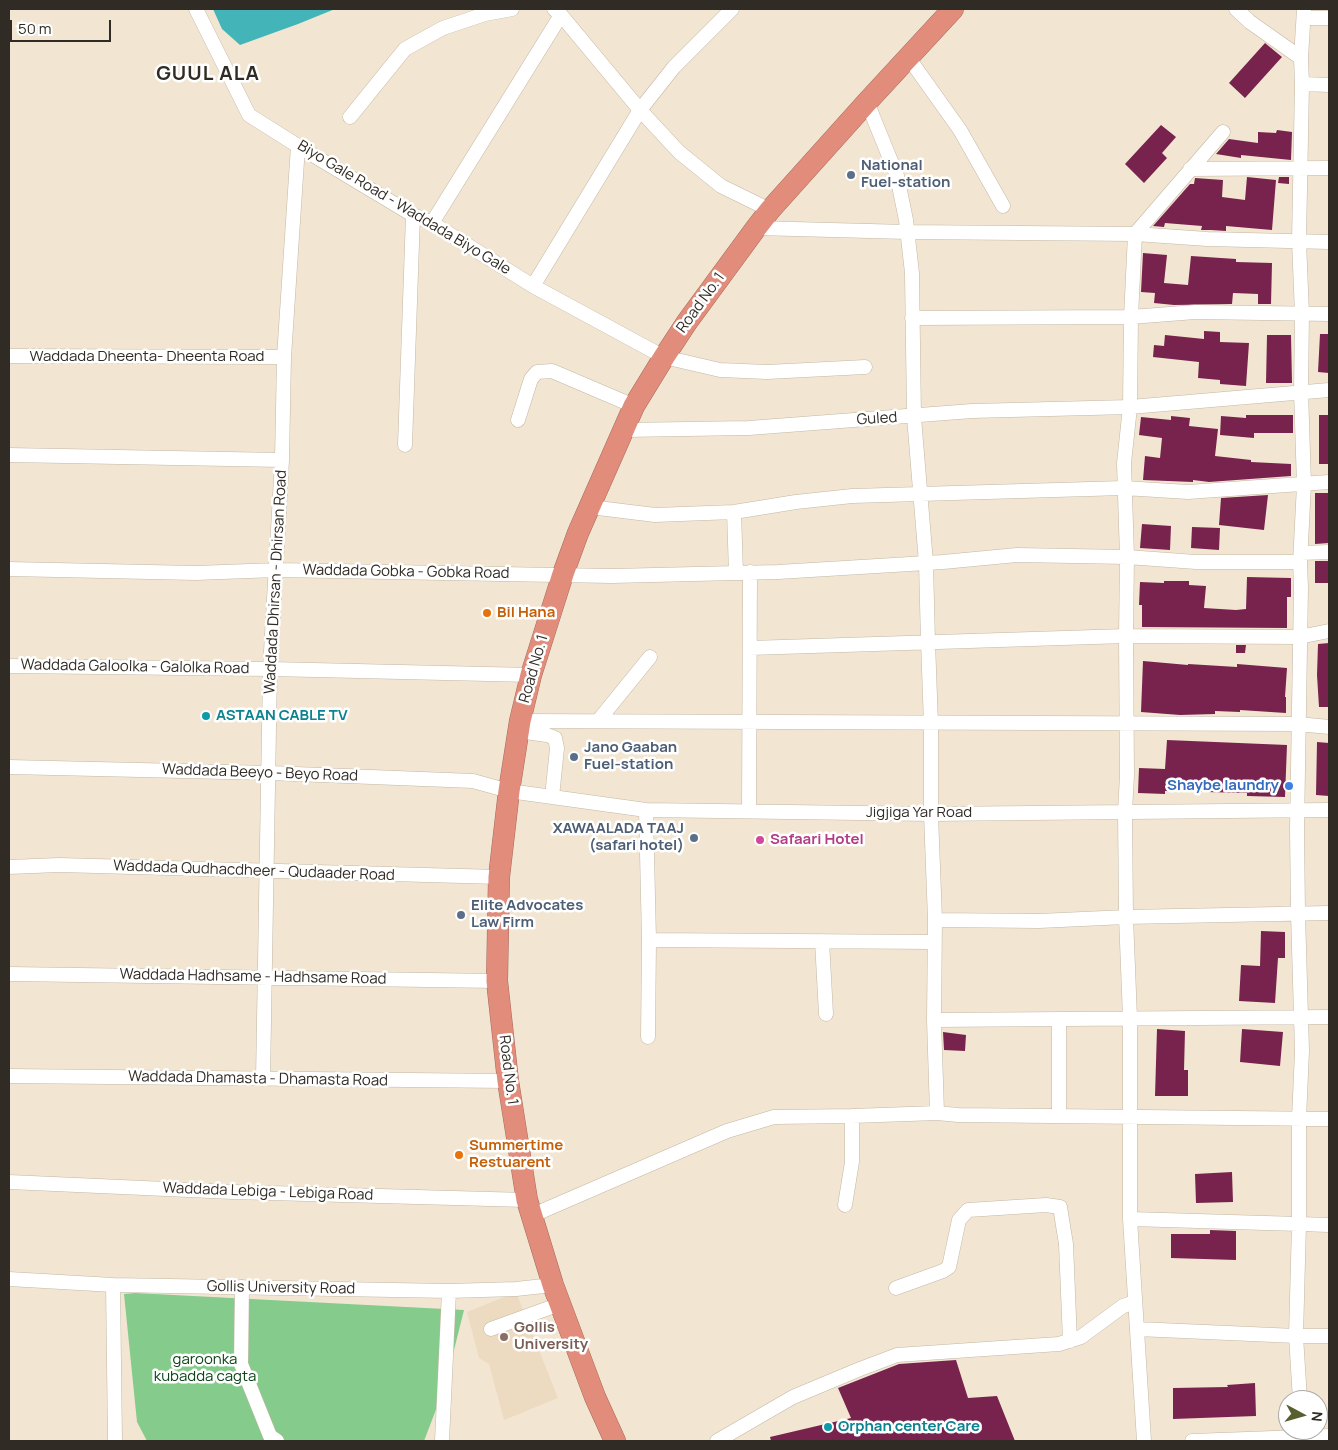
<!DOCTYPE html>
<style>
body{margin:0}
#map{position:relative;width:1338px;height:1450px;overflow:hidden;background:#f2e6d2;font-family:Manrope,sans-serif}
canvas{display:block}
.frame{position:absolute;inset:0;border:10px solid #302b24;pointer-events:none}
.north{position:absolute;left:1278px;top:1390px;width:50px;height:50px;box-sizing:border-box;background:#fff;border:1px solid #acaaa7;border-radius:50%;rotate:96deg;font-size:14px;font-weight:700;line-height:20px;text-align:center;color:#302b24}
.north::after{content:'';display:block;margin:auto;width:18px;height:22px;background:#585f2d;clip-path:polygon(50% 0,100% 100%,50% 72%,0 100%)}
.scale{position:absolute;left:10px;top:20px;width:101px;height:22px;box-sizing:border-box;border:2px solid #302b24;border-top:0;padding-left:6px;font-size:15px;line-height:18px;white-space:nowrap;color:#302b24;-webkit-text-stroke:4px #fff;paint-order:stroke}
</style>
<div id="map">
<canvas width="1338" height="1450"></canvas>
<div class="frame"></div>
<div class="north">N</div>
<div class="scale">50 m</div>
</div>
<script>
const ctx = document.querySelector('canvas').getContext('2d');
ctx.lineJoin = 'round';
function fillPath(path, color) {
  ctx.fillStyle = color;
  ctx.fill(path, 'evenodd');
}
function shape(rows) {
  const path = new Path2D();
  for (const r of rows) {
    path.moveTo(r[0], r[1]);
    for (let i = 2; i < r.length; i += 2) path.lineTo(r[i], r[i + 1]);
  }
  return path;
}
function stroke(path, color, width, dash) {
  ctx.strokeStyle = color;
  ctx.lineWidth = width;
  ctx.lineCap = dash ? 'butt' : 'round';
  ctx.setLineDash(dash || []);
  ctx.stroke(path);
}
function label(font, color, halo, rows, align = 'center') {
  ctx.font = font + ' Manrope,sans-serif';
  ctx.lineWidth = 5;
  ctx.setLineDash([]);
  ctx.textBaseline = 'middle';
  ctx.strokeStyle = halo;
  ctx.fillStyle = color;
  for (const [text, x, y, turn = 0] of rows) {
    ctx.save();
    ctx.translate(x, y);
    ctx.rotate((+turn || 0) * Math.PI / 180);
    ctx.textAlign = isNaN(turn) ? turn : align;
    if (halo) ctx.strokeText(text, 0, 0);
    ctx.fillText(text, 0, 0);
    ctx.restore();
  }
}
fillPath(shape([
 [516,1292,558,1398,504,1420,489,1364,479,1358,467,1312]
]), '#ecdbc1');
fillPath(shape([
 [135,1293,464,1310,445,1386,424,1441,147,1441,137,1422,124,1294]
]), '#85cb8b');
fillPath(shape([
 [213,9,335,9,298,24,240,45,222,29]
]), '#43b4b8');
fillPath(shape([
 [1265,43,1282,57,1245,98,1229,83],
 [1161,125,1176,137,1162,153,1167,158,1144,183,1125,164],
 [1277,130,1292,132,1291,160,1241,155,1241,158,1216,154,1229,139,1258,143,1258,132,1276,133],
 [1247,177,1276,180,1272,230,1226,226,1226,231,1211,230,1201,230,1202,226,1165,223,1164,227,1153,226,1190,184,1194,184,1195,178,1223,180,1222,197,1245,200],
 [1279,177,1289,177,1289,184,1278,183],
 [1143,253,1167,255,1164,283,1188,285,1191,256,1236,259,1236,262,1272,263,1271,304,1258,304,1258,294,1233,293,1232,304,1174,305,1154,303,1155,293,1141,292],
 [1204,331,1220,332,1220,342,1249,343,1246,386,1220,384,1220,380,1198,378,1199,362,1153,357,1154,345,1164,346,1165,335,1204,339],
 [1320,334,1329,334,1329,373,1318,372],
 [1267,335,1291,335,1292,383,1266,383],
 [1246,415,1293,415,1293,433,1254,433,1254,438,1220,435,1221,416,1246,418],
 [1319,415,1329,415,1329,464,1319,464],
 [1171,416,1190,418,1189,426,1218,429,1215,456,1251,460,1251,462,1291,464,1291,476,1209,482,1193,480,1193,482,1143,480,1145,456,1160,458,1162,438,1139,435,1141,417,1171,420],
 [1315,493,1329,493,1329,543,1315,544],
 [1268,495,1264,530,1219,525,1221,498],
 [1142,524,1171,526,1170,550,1140,548],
 [1192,527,1220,528,1219,550,1191,548],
 [1315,561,1329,561,1329,583,1315,583],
 [1247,577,1291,578,1291,597,1287,597,1287,628,1142,627,1142,605,1139,605,1140,582,1164,583,1164,581,1189,581,1189,585,1206,586,1204,608,1236,610,1246,609],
 [1329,643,1329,707,1319,707,1317,675,1318,644],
 [1236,645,1246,645,1245,653,1236,653],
 [1143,661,1188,665,1188,664,1237,667,1237,664,1287,668,1285,697,1286,697,1286,713,1240,710,1240,712,1215,711,1215,714,1180,715,1141,712],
 [1167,740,1287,745,1285,797,1247,796,1247,793,1165,791,1165,794,1138,793,1139,768,1165,769],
 [1317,742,1329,743,1329,796,1316,795],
 [1261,931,1285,932,1285,958,1278,958,1275,1003,1239,1001,1241,965,1260,966],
 [1157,1029,1185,1031,1184,1070,1188,1070,1188,1096,1155,1096],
 [1242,1029,1283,1032,1280,1066,1240,1062],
 [943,1032,966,1035,965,1051,944,1050],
 [1232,1172,1233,1202,1196,1203,1195,1174],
 [1210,1230,1236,1231,1236,1260,1171,1258,1171,1234,1210,1234],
 [956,1360,968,1398,997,1396,1015,1441,771,1441,770,1437,851,1418,838,1388,899,1364],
 [1255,1383,1256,1416,1173,1419,1173,1388,1228,1387,1227,1385]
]), '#77234e');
const minor = shape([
 [196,9,249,115,298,146,413,215,432,223,533,286,664,357,720,370,767,372,865,367],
 [554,9,561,15,640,110,679,152,721,186,770,210],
 [1236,9,1250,22,1301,58],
 [1304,9,1301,58,1302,84,1299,241,1302,314,1301,391,1304,485,1300,562,1301,588,1297,830,1298,913,1302,1051,1299,1119,1299,1224,1329,1225],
 [1304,18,1329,18],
 [908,57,960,130,1003,206],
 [1302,84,1329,85],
 [867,102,897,176,906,220,912,273,914,417,926,563,928,642,931,724,931,814,935,920,934,1020,937,1113,958,1115,1329,1119],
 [350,117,405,49,443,28,485,14,512,9],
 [1190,169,1329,168],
 [432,223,561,15],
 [756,228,907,232,1135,234,1207,239,1329,242],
 [533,286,640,110,674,67,732,9],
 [912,318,1131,317,1135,234,1223,132],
 [9,356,284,357],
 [518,420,531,379,537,372,552,371,634,406],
 [624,430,749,428,972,411,1130,407,1329,390],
 [405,445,413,215],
 [9,455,282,460],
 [590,507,655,515,734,512,796,502,852,496,1124,488,1188,492,1329,482],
 [734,512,736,573],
 [1301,553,1329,552],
 [9,569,196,573,276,570,612,576,778,572,943,562,1017,555,1127,557,1196,562,1300,562],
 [750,648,1126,636,1299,637,1329,631],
 [9,666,270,669,531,675],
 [520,721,1298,724,1329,727],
 [598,721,650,657],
 [518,731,547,735,555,738,557,748,552,797],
 [9,767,270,773,473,781,509,791,646,810,931,814,1329,810],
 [646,810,649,940,648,1037],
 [749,811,750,572],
 [9,867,59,865,499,877],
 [935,920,1039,921,1126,917,1329,913],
 [649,940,934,942],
 [822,941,826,1014],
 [9,974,497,981],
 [934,1020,1329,1017],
 [9,1076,508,1081],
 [263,1079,270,669,282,460,284,357,298,146],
 [1059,1116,1059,1019],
 [9,1182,233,1192,527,1200],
 [845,1205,852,1162,852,1116],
 [533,1215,727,1131,774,1117,852,1116,937,1113],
 [1130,1219,1299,1224,1296,1336,1300,1400],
 [9,1279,113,1285,449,1291,516,1289,553,1285],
 [113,1285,115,1441],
 [242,1287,241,1364,270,1436,277,1441],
 [896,1288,943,1271,949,1267,959,1220,968,1210,1046,1205,1060,1207,1066,1244,1070,1341],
 [491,1329,560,1304],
 [1137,1329,1296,1336,1329,1336],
 [442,1441,449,1291],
 [717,1441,793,1397,860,1369,897,1355,1059,1344,1081,1337,1123,1306,1135,1302],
 [1144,1441,1130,1219,1130,1018,1126,917,1125,812,1127,775,1126,636,1127,557,1124,463,1130,407,1131,317,1195,312,1329,314],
 [1192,1441,1329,1436]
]);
const highway = shape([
 [615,1441,595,1397,553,1285,527,1200,508,1081,497,981,499,877,509,791,520,721,531,675,563,574,578,533,634,406,664,357,687,322,756,228,770,210,867,102,953,9]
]);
stroke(minor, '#c3b7a4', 15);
stroke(highway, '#a46a5d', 22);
stroke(minor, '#fff', 14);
stroke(highway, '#e28c7b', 21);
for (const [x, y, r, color] of [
 [851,175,5,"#5c6f8a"],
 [487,613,5,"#e8710a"],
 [206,716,5,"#0f9aa8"],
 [574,757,5,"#5c6f8a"],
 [1289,786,5,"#3f7fe0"],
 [694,838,5,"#5c6f8a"],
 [760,840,5,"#d1479c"],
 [461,915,5,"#5c6f8a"],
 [459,1155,5,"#e8710a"],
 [504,1337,5,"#8d6e63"],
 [828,1427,5,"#0f9aa8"]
]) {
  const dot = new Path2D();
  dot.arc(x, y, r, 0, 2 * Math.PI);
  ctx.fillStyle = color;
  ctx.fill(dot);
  stroke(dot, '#fff', 2);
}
label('bold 15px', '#4e5e75', '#fff', [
 ["National",861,166],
 ["Fuel-station",861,183],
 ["Jano Gaaban",584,748],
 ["Fuel-station",584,765],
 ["XAWAALADA TAAJ",684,829,"right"],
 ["(safari hotel)",684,846,"right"],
 ["Elite Advocates",471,906],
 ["Law Firm",471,923]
], 'left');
label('15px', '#302b24', '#fff', [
 ["Biyo Gale Road - Waddada Biyo Gale",404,208,31],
 ["Road No. 1",701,303,-54],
 ["Waddada Dheenta- Dheenta Road",147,357],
 ["Guled",877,419,-4],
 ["Waddada Gobka - Gobka Road",406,572,1],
 ["Waddada Dhirsan - Dhirsan Road",276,582,-87],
 ["Waddada Galoolka - Galolka Road",135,667,1],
 ["Road No. 1",534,669,-74],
 ["Waddada Beeyo - Beyo Road",260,773,2],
 ["Jigjiga Yar Road",919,813],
 ["Waddada Qudhacdheer - Qudaader Road",254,871,2],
 ["Waddada Hadhsame - Hadhsame Road",253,977,1],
 ["Road No. 1",508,1070,83],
 ["Waddada Dhamasta - Dhamasta Road",258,1079,1],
 ["Waddada Lebiga - Lebiga Road",268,1192,2],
 ["Gollis University Road",281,1288,1]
]);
label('bold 15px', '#c56008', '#fff', [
 ["Bil Hana",497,613],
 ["Summertime",469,1146],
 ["Restuarent",469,1163]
], 'left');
label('bold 15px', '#0d838f', '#fff', [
 ["ASTAAN CABLE TV",216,716],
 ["Orphan center Care",838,1427]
], 'left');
label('bold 15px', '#366cbe', '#fff', [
 ["Shaybe laundry",1279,786]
], 'right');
label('bold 15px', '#b23c85', '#fff', [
 ["Safaari Hotel",770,840]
], 'left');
label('bold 15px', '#785e54', '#fff', [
 ["Gollis",514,1328],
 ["University",514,1345]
], 'left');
label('15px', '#0b4417', '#fff', [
 ["garoonka",205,1360],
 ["kubadda cagta",205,1377]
]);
ctx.letterSpacing = '1px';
label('bold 20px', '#302b24', '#fff', [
 ["GUUL ALA",208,74]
]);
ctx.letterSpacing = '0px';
</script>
